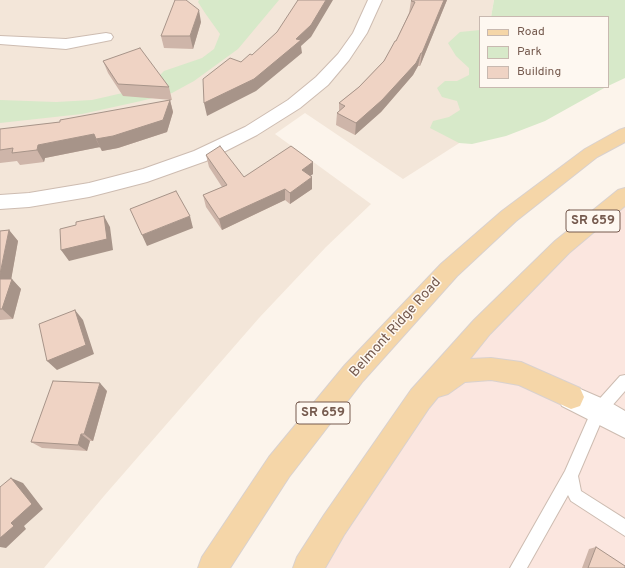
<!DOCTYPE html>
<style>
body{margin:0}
#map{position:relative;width:625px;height:568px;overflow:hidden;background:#fcf4eb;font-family:Overpass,sans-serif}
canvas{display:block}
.legend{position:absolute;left:479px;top:16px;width:130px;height:72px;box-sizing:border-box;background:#fef8f1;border:1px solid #c8b9b0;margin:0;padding:5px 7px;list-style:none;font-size:12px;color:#765b4f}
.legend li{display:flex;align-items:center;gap:8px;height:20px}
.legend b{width:20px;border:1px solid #c8b9b0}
</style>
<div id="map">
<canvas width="625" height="568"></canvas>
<ul class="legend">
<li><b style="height:5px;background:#f5d6a8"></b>Road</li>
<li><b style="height:11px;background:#d7e9c9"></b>Park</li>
<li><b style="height:11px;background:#efd3c4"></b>Building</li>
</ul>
</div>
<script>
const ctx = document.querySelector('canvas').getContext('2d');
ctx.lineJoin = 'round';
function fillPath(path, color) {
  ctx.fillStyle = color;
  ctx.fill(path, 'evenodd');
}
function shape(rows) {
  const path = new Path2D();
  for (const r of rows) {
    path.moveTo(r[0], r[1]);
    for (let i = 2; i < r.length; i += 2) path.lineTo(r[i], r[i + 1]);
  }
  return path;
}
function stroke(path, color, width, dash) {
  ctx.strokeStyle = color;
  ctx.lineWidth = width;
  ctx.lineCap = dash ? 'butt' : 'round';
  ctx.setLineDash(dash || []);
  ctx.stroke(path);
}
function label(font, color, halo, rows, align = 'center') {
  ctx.font = font + ' Overpass,sans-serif';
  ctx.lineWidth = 3;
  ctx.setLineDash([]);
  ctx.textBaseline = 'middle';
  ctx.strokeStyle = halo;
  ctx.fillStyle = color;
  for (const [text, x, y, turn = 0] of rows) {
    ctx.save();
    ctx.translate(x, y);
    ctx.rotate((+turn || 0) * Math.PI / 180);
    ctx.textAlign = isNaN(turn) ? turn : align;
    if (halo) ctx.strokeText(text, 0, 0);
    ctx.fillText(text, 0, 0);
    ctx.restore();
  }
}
fillPath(shape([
 [0,0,494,0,491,17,480,17,480,67,464,140,403,179,305,113,275,134,371,204,326,247,259,318,104,496,44,568,0,568]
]), '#f3e6d9');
fillPath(shape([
 [625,195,625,568,308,568,420,399]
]), '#fbe6df');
fillPath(shape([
 [199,0,279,0,238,49,194,81,172,93,141,101,82,114,0,123,0,100,56,102,92,100,127,92,153,82,164,71,202,58,214,49,220,34,205,13,198,2],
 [494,0,625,0,625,78,608,86,608,17,491,17],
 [480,30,480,87,606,87,545,121,506,136,472,144,459,143,430,128,433,121,449,117,460,110,457,101,442,97,437,88,445,81,457,81,469,75,469,68,456,56,448,43,460,32]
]), '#d7e9c9');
const service = shape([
 [625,375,625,391,604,415,578,476,581,491,625,519,625,536,571,501,568,495,527,568,510,568,565,471,594,405,620,376,625,375]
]);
const minor = shape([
 [368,0,382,0,367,33,349,60,328,85,300,108,257,135,206,161,147,182,89,197,29,207,0,209,0,195,29,193,89,183,143,169,194,151,245,127,288,100,316,77,338,54,353,33,368,0],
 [106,33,111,34,113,37,111,40,66,49,0,44,0,36,66,39,106,33],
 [571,385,608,401,625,411,625,438,562,406,558,397,562,388,571,385]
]);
const primary = shape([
 [625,128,625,142,597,157,516,221,457,276,363,381,289,477,230,568,198,568,202,557,269,457,345,365,441,264,502,211,585,149,619,130,625,128],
 [625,188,625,206,569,253,490,334,470,359,491,358,521,362,530,366,580,388,584,397,580,406,571,409,519,385,491,380,465,382,448,394,438,397,429,408,344,535,325,568,293,568,297,557,324,515,411,390,474,320,555,241,618,190,625,188]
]);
stroke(service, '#cdbcb1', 2);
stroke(minor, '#cdbcb1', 2);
stroke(primary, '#d9d1ce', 2);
fillPath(service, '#fff');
fillPath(minor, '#fff');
fillPath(primary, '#f5d6a8');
fillPath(shape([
 [447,0,420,66,418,66,413,75,381,112,355,135,336,125,337,113,339,111,339,103,359,87,384,61,396,41,409,13,411,1],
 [201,22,193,49,164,48,161,36],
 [103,61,169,87,172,100,123,96,108,73],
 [170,100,173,112,167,132,118,148,102,151,100,147,45,158,44,162,20,165,17,161,0,163,0,130,60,122],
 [206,155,244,177,313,162,313,174,310,176,312,189,290,204,285,200,222,230,206,207,203,195,222,187,209,167],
 [9,230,18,241,11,279,21,289,13,319,0,320,0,231],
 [107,391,93,441,90,441,87,451,42,448,31,442],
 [596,547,625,568,582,568,589,549]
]), '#ceb5a9');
fillPath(shape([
 [326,0,333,0,311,37,301,46,302,53,256,91,207,116,204,103],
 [444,0,447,0,420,66,422,53],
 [199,10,201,22,193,49,190,36],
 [421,53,418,66,413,75,381,112,355,135,356,123],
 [170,100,173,112,167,132,118,148,102,151,96,139],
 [94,134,100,147,45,158,44,162,37,150,38,145],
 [313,162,313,174,302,182,302,170],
 [312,177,312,189,290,204,290,193],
 [285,189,285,200,222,230,219,219],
 [104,216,110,227,113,250,69,261,61,250],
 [190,216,193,228,147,246,142,235],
 [9,230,18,241,10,286,12,279,21,289,13,319,2,309,0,280,0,274],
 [75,310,83,320,94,354,57,370,47,361],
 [100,383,107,391,93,441,84,434],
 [81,434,90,441,87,451,78,445],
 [11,478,23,483,43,509,24,526,26,529,6,548,0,547,0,538,11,523]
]), '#a79489');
const building = shape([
 [175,0,186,0,199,10,190,36,161,36,175,0],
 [298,0,326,0,311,25,296,39,301,40,254,79,204,103,203,79,230,58,241,62,250,54,252,55,277,32,298,0],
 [412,0,444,0,422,53,421,53,416,63,382,100,356,123,337,113,345,106,339,103,359,87,384,61,395,41,396,41,415,2,411,1,412,0],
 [140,48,169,87,118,84,103,61,140,48],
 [170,100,163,120,113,136,96,139,94,134,38,145,37,150,12,153,13,148,0,150,0,129,60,122,60,120,170,100],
 [220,146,244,177,291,146,313,162,302,170,312,177,290,193,285,189,219,219,203,195,227,185,206,155,220,146],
 [176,191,190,216,142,235,130,209,176,191],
 [104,216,107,239,61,250,60,229,76,225,76,222,104,216],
 [9,230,0,274,0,231,9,230],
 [0,279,12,279,2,309,0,309,0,279],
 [75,310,86,345,47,361,39,324,75,310],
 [53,381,100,383,84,434,81,434,78,445,31,442,53,381],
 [11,478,32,504,11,523,14,526,0,538,0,487,11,478],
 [596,547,625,566,625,568,588,568,596,547]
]);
fillPath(building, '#efd3c4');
stroke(building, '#a79489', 1);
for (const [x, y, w] of [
 [593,221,54],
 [323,413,54]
]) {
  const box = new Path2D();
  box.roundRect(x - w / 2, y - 11, w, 22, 3);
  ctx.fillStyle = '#fef8f1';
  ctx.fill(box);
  stroke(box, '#765b4f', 1);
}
label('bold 13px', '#765b4f', null, [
 ["SR 659",593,221],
 ["SR 659",323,413]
]);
label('14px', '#765b4f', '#fef8f1', [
 ["Belmont Ridge Road",396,328,-48]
]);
</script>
